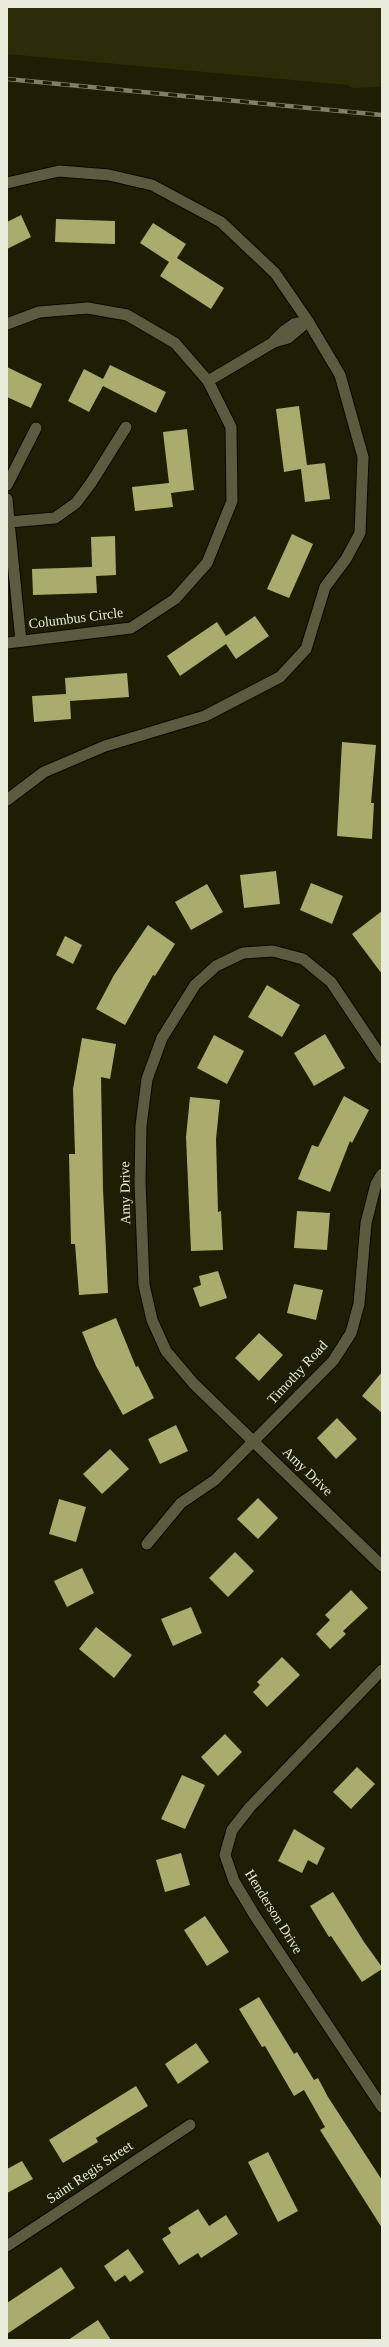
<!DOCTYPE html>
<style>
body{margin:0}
#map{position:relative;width:389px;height:2347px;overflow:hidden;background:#1e1e04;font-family:Georgia,serif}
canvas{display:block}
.frame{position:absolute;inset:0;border:8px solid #eaecdb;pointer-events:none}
</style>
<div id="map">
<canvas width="389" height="2347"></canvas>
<div class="frame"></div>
</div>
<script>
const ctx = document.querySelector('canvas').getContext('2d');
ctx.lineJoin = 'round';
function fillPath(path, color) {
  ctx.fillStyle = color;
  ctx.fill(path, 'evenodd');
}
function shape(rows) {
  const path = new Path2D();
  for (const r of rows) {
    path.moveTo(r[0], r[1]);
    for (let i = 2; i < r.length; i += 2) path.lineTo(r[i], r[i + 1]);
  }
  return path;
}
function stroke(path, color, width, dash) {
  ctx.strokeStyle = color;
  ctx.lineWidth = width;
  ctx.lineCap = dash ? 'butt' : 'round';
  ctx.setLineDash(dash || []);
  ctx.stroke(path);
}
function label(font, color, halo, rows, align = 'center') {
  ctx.font = font + ' Georgia,serif';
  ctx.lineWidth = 4;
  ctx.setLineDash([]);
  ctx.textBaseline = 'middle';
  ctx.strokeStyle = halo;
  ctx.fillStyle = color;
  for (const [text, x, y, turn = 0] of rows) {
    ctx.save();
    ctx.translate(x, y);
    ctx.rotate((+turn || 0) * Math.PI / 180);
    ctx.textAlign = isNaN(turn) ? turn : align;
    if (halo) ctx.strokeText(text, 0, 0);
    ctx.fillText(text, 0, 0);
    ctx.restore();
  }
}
fillPath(shape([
 [7,7,382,7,382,87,353,88,348,85,7,54]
]), '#2c2d08');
fillPath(shape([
 [21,215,31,237,7,249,7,222],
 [56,219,115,221,115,244,55,242],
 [153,223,186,244,177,258,224,288,211,309,160,276,169,262,140,243],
 [110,365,166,392,156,413,103,386,89,412,68,401,84,369,103,379],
 [7,367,42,384,31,408,7,397],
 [299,406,307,465,325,463,330,499,305,502,301,469,284,472,276,409],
 [187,429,194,490,171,493,173,507,135,511,132,487,169,483,163,432],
 [292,534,313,544,289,598,267,589],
 [115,536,116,575,96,576,97,593,33,595,32,569,92,567,91,537],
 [255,616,269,636,236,659,226,644,180,676,167,656,217,622,226,636],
 [127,673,129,697,70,701,71,719,34,722,32,696,66,694,65,678],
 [342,742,376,745,371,803,374,803,372,839,337,836],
 [276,871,280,904,244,908,240,875],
 [311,883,343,896,332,924,300,910],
 [207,884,223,912,191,930,175,902],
 [382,911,382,974,352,934],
 [148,925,175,944,155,976,153,975,125,1025,96,1009,114,975],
 [65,936,82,945,73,964,56,955],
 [267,985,300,1005,282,1037,248,1017],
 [325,1034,345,1068,314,1086,294,1053],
 [214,1035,244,1051,227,1084,197,1068],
 [82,1038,116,1044,110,1079,101,1077,103,1189,108,1293,79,1295,75,1244,71,1244,69,1154,75,1154,73,1089],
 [344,1096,369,1110,352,1143,350,1141,330,1192,298,1179,312,1145,318,1147],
 [190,1097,220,1100,216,1139,218,1212,221,1211,223,1250,191,1251,186,1137],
 [297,1211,330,1213,327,1250,294,1248],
 [218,1271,227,1298,200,1307,193,1288,201,1285,199,1276],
 [294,1284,323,1290,316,1320,287,1313],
 [116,1318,136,1367,138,1366,154,1398,123,1415,96,1366,82,1332],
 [259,1333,283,1355,259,1381,235,1358],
 [382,1372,382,1413,362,1396],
 [337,1418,357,1439,336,1459,317,1438],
 [176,1425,188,1451,160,1464,148,1439],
 [110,1449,129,1469,102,1494,83,1474],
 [258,1498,278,1518,258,1539,237,1519],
 [59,1499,86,1507,76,1542,49,1534],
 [235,1552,254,1571,228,1597,209,1578],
 [82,1568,94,1593,67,1607,54,1581],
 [351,1590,368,1608,343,1631,346,1634,330,1649,316,1634,330,1620,325,1615],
 [191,1607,202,1633,173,1646,161,1619],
 [96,1627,132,1655,114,1678,79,1649],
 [282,1657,300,1675,267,1707,253,1692,260,1685,257,1682],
 [225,1734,242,1752,218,1776,201,1757],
 [357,1767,375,1784,351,1809,333,1792],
 [182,1775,205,1785,185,1829,161,1819],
 [294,1829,325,1848,317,1865,308,1860,302,1873,278,1861],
 [181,1853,190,1885,165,1892,156,1860],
 [333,1892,364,1942,382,1967,382,1969,362,1982,331,1936,329,1937,310,1906],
 [205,1916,229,1952,207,1966,184,1930],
 [259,1997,294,2054,297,2052,314,2080,318,2078,328,2097,382,2180,382,2228,320,2130,325,2127,304,2090,294,2096,265,2046,262,2047,239,2009],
 [196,2043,209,2062,178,2084,165,2064],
 [136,2086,148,2106,96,2138,98,2142,63,2163,49,2140],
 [268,2152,298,2211,278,2222,248,2162],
 [22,2161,33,2179,7,2193,7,2169],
 [198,2209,209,2226,226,2215,238,2234,201,2258,198,2253,179,2265,162,2239,171,2233,168,2228],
 [128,2249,144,2272,130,2282,125,2275,115,2282,104,2266],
 [61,2267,75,2288,7,2334,7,2303],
 [98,2320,111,2340,68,2340]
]), '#a9ac6d');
const service = shape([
 [7,183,59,171,109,175,152,185,221,222,275,273,308,321,340,375,363,457,360,533,346,559,325,587,306,649,280,677,205,716,105,746,44,772,7,800],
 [274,341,284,331,294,324,308,321],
 [208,381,274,342,288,338,308,321],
 [7,485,36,428],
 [7,499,9,522,55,518,76,503,91,483,126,427],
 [7,522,9,522,21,641]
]);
const minor = shape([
 [7,324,39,312,88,308,127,315,175,343,208,381,231,427,232,501,207,563,175,599,131,628,7,643],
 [382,1058,331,982,303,959,273,951,243,953,216,966,195,985,162,1038,147,1079,141,1126,140,1182,144,1285,152,1320,166,1351,194,1384,382,1566],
 [147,1544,181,1503,215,1480,333,1361,351,1333,359,1304,366,1223,376,1184,382,1174],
 [382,1670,250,1807,232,1830,225,1855,234,1881,255,1916,382,2107],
 [7,2246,190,2125]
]);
stroke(service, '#080800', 13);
stroke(minor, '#080800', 13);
stroke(service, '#5b5c3f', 11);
stroke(minor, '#5b5c3f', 11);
const rail = shape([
 [7,79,382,115]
]);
stroke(rail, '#7f7f6a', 4.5);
stroke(rail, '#1e1e04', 3, [9]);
label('14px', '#eaecdb', '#1e1e04', [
 ["Columbus Circle",76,619,-7],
 ["Amy Drive",126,1193,-91],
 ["Timothy Road",298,1373,-47],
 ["Amy Drive",307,1472,44],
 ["Henderson Drive",273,1912,58],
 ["Saint Regis Street",90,2173,-34]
]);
</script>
